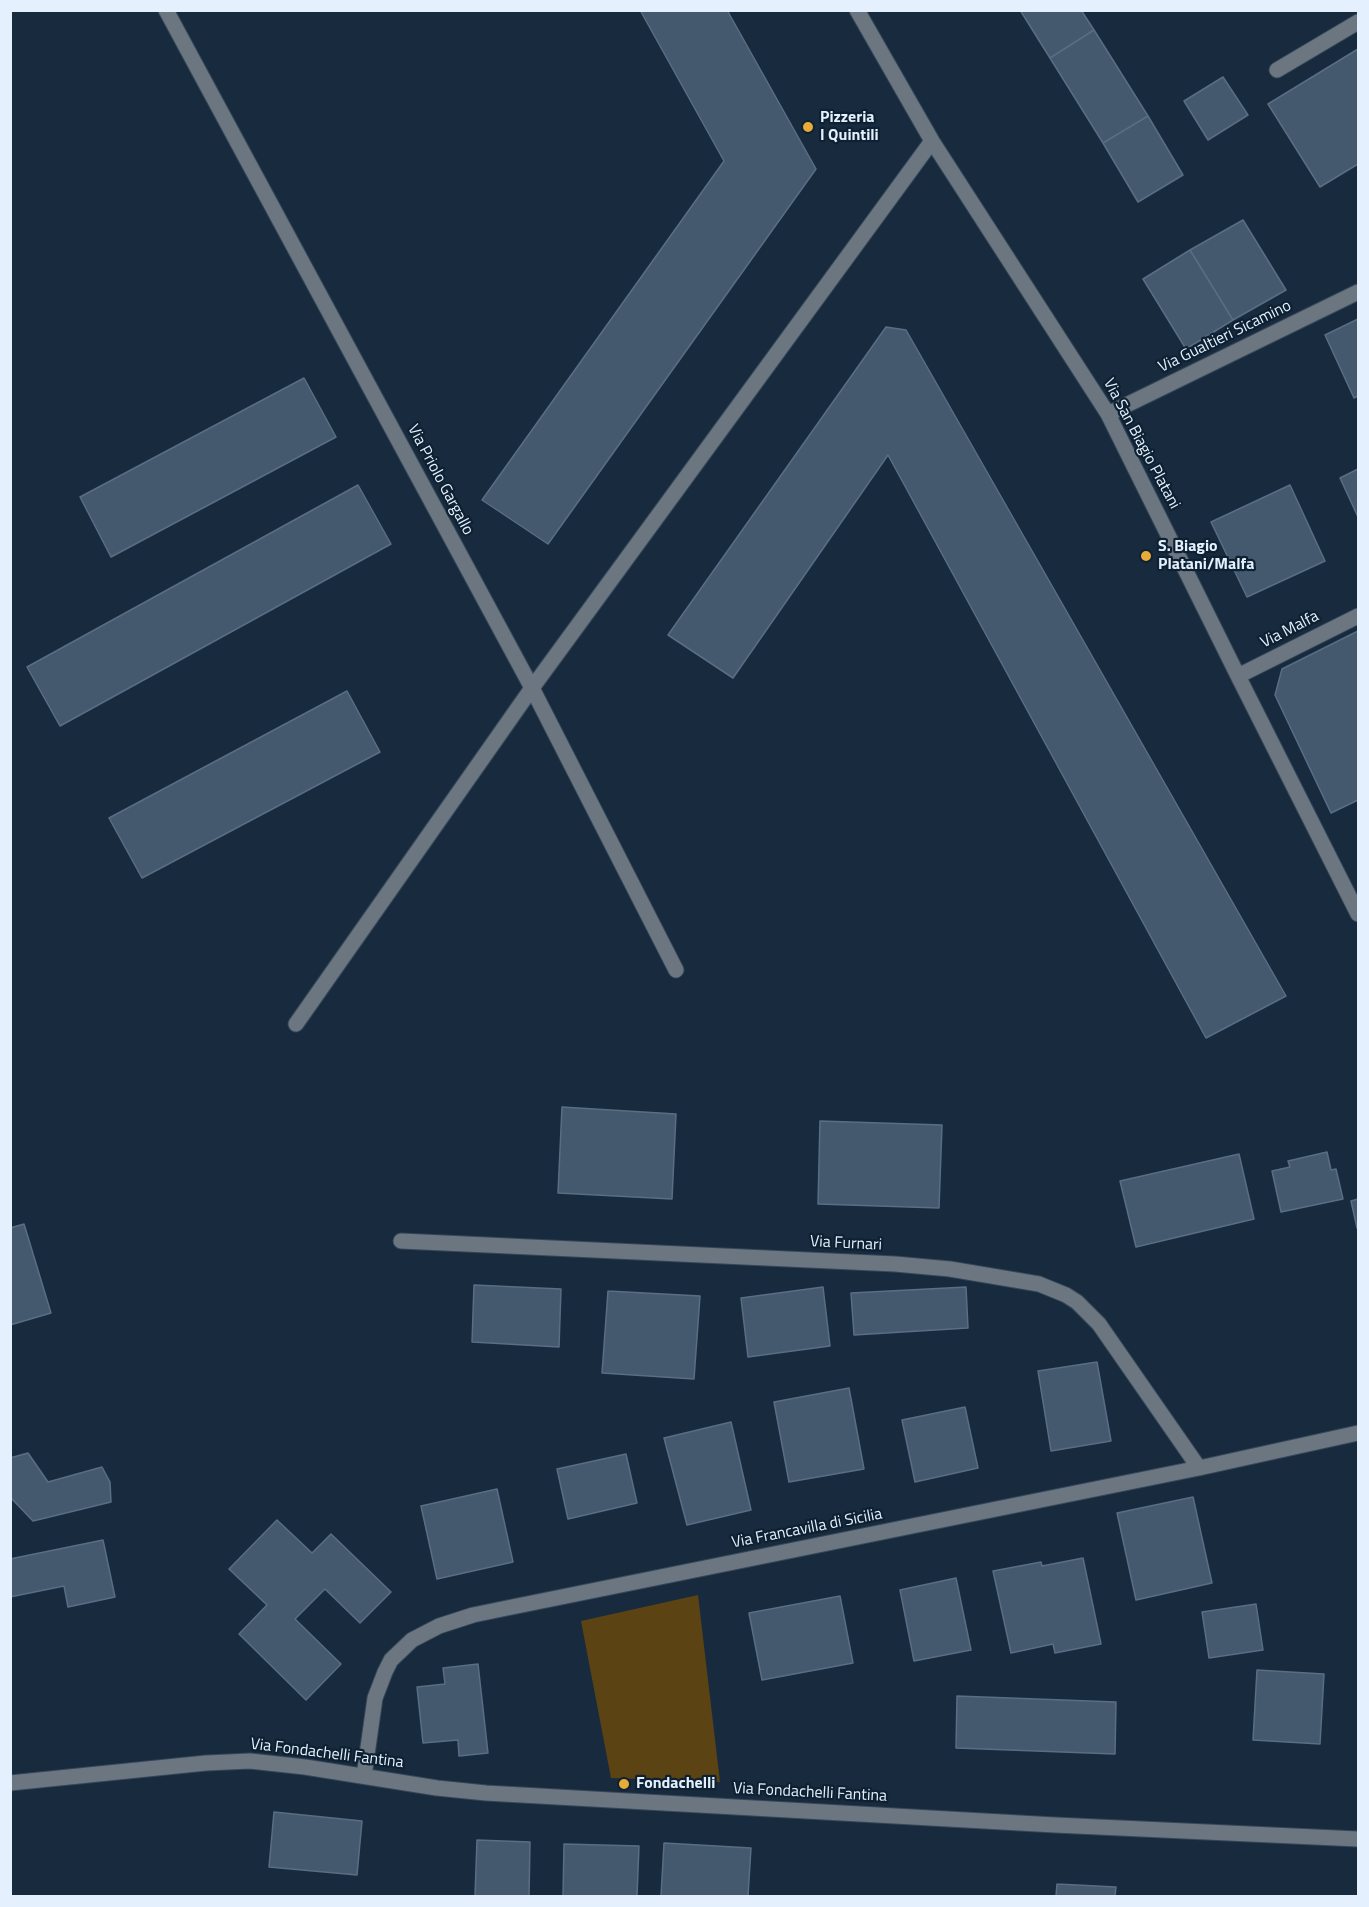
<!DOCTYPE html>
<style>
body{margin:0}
#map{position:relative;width:1369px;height:1907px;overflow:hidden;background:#182b3e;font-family:"Titillium Web",sans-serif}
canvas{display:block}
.frame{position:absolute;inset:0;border:12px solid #e4f0fd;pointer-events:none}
</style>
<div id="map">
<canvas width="1369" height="1907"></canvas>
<div class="frame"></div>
</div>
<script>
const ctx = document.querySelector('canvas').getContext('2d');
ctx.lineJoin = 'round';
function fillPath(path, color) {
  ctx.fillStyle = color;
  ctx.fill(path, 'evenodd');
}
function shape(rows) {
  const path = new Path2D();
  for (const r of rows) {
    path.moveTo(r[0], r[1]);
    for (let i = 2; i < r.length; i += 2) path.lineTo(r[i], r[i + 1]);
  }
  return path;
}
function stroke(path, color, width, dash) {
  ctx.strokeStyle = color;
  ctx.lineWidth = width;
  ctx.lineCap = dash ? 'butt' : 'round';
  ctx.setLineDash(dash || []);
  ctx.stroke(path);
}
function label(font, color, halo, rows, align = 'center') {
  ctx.font = font + ' "Titillium Web",sans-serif';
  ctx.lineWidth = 4.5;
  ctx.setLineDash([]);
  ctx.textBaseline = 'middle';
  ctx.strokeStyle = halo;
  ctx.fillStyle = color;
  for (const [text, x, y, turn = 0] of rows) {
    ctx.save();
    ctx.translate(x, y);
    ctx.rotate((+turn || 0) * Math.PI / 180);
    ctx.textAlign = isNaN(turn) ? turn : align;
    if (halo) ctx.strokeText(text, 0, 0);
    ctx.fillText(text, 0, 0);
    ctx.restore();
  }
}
fillPath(shape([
 [698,1595,720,1782,611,1778,581,1621]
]), '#5c4313');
const building = shape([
 [640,10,727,10,816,169,548,544,482,500,724,161,640,10],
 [1020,10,1081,10,1094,30,1050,58,1020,10],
 [1094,30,1148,116,1103,143,1050,58,1094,30],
 [1358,49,1358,164,1320,187,1268,104,1358,49],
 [1223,77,1248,115,1208,140,1184,101,1223,77],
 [1148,116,1183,175,1138,202,1103,143,1148,116],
 [1243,220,1286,290,1233,320,1190,250,1243,220],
 [1190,250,1233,320,1186,349,1143,279,1190,250],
 [1358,319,1358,396,1354,398,1325,335,1358,319],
 [886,327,906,330,1286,996,1206,1038,888,455,733,678,668,635,886,327],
 [304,378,336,437,111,557,80,497,304,378],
 [1358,469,1358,517,1340,478,1358,469],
 [358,485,391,544,60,726,27,667,358,485],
 [1290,485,1325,561,1247,597,1211,522,1290,485],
 [1358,631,1358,800,1331,813,1275,695,1282,669,1358,631],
 [347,691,380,752,142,878,109,818,347,691],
 [562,1107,676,1114,672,1199,558,1193,562,1107],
 [820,1121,942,1125,939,1208,818,1204,820,1121],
 [1327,1152,1331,1170,1336,1169,1343,1199,1281,1212,1272,1171,1290,1167,1288,1161,1327,1152],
 [1239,1154,1254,1219,1136,1247,1120,1181,1239,1154],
 [1358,1199,1358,1228,1357,1228,1351,1201,1358,1199],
 [24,1224,51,1313,10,1325,10,1228,24,1224],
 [474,1285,561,1289,559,1347,472,1342,474,1285],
 [823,1287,830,1346,748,1357,741,1298,823,1287],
 [966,1287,968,1328,854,1335,851,1293,966,1287],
 [608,1291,700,1296,694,1379,602,1373,608,1291],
 [1097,1362,1111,1441,1051,1451,1038,1371,1097,1362],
 [849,1388,864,1469,789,1482,774,1402,849,1388],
 [965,1407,978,1468,915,1482,902,1420,965,1407],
 [731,1422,751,1510,687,1525,664,1438,731,1422],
 [28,1453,48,1482,102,1467,110,1482,111,1502,33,1521,10,1497,10,1458,28,1453],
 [626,1454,637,1503,568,1519,557,1469,626,1454],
 [497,1489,513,1562,437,1579,421,1506,497,1489],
 [1193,1497,1212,1583,1136,1600,1117,1513,1193,1497],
 [277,1520,312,1553,331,1534,391,1592,360,1623,325,1589,295,1619,341,1664,306,1700,239,1634,267,1605,229,1569,277,1520],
 [103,1540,115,1597,68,1607,64,1586,10,1597,10,1559,103,1540],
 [1083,1558,1101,1644,1055,1653,1053,1644,1011,1653,993,1571,1041,1562,1042,1566,1083,1558],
 [956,1578,971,1650,914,1661,900,1590,956,1578],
 [840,1596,853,1663,762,1680,749,1613,840,1596],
 [1256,1604,1263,1650,1209,1658,1202,1612,1256,1604],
 [478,1664,488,1753,459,1756,458,1740,423,1743,417,1687,445,1684,443,1668,478,1664],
 [1257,1670,1324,1674,1320,1744,1253,1740,1257,1670],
 [957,1696,1116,1702,1115,1754,956,1748,957,1696],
 [274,1812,362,1821,357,1875,269,1867,274,1812],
 [477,1840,530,1842,529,1896,475,1896,477,1840],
 [664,1843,751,1848,748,1896,661,1896,664,1843],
 [564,1844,639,1846,637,1896,563,1896,564,1844],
 [1057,1884,1116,1887,1115,1896,1056,1896,1057,1884]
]);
fillPath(building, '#44596e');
stroke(building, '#596e84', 1.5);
const minor = shape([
 [166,10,532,688,676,970],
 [857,10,932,141,1108,414,1238,676,1358,914],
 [1277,70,1358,22],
 [1108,414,1358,292],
 [1238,676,1358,616],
 [296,1024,532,688,932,141],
 [401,1241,895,1264,950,1269,1039,1284,1066,1295,1077,1302,1099,1324,1199,1468],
 [364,1776,375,1698,385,1672,391,1660,412,1640,439,1626,473,1615,507,1608,1199,1468,1358,1433],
 [10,1783,206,1763,250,1761,305,1767,437,1788,486,1793,1055,1825,1358,1839]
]);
stroke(minor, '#354759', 17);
stroke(minor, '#6c7680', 15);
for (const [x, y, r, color] of [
 [808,127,6,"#e8ab37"],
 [1146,556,6,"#e8ab37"],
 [624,1784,6,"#e8ab37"]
]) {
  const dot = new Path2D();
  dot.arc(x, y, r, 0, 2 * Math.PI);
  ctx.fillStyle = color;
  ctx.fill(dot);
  stroke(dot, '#0e2133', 2);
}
label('bold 16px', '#e4f0fd', '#0e2133', [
 ["Pizzeria",820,118],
 ["I Quintili",820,136],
 ["S. Biagio",1158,547],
 ["Platani/Malfa",1158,565],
 ["Fondachelli",636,1784]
], 'left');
label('16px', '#e4f0fd', '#0e2133', [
 ["Via Gualtieri Sicamino",1225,337,-26],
 ["Via San Biagio Platani",1141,444,62],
 ["Via Priolo Gargallo",440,480,62],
 ["Via Malfa",1290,630,-27],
 ["Via Furnari",846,1244,3],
 ["Via Francavilla di Sicilia",807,1529,-11],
 ["Via Fondachelli Fantina",327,1754,7],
 ["Via Fondachelli Fantina",810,1793,3]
]);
</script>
